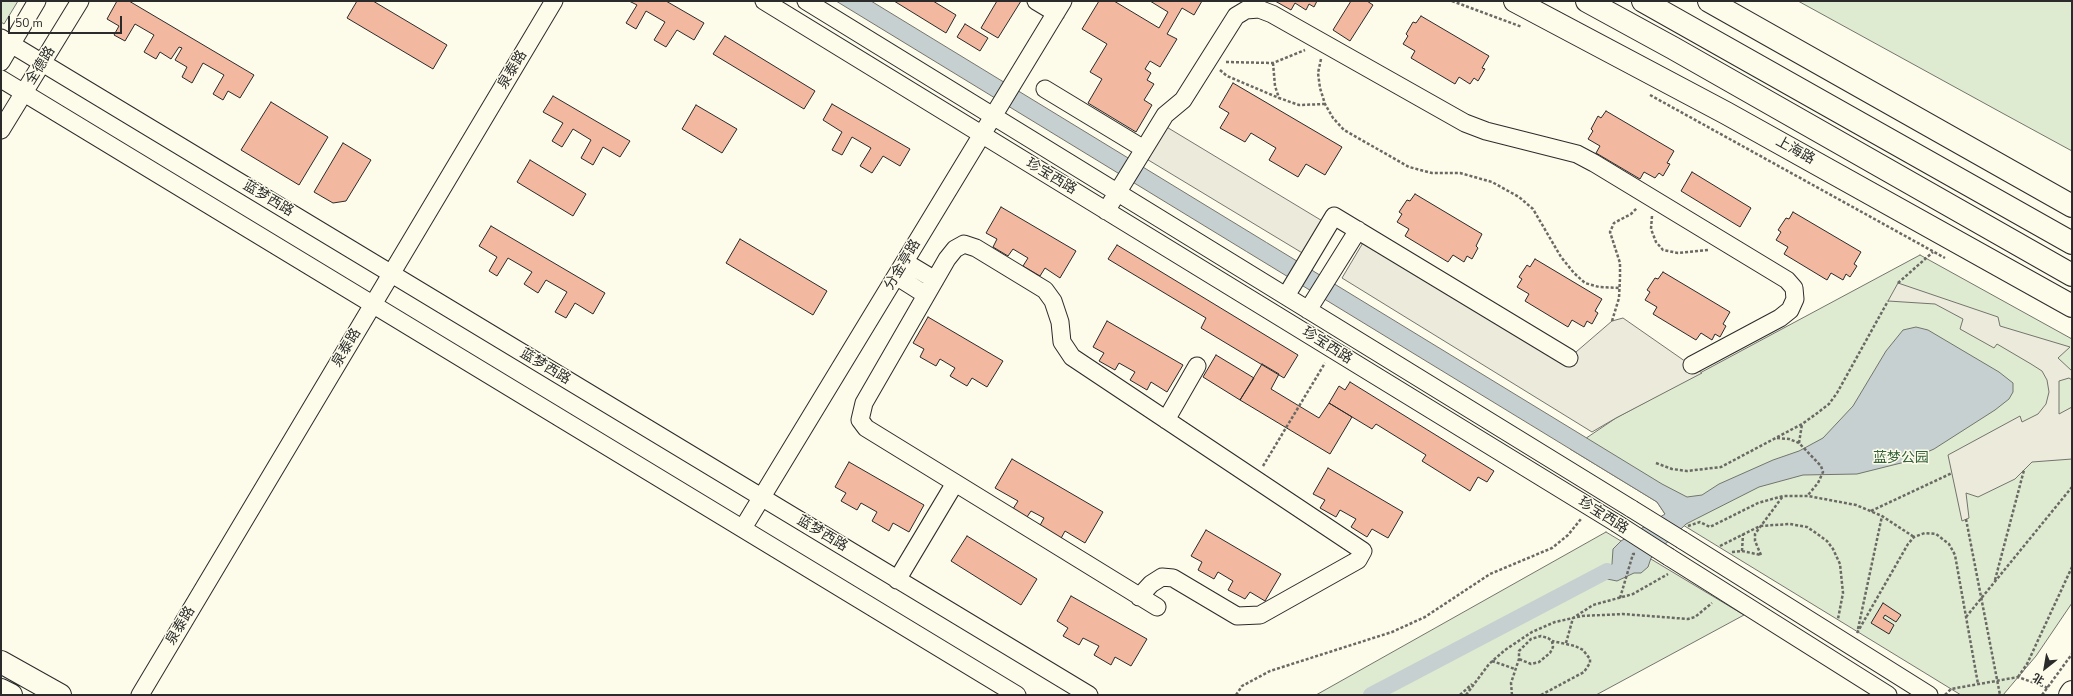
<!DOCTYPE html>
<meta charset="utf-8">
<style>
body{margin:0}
#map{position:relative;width:2073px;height:696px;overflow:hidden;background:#fdfbea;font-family:"Nunito Sans","Noto Sans SC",sans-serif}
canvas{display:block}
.frame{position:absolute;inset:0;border:2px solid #2b2b2b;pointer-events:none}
.north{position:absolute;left:2025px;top:648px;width:40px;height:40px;-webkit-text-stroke:3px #fdfbea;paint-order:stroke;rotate:211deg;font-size:11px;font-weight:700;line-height:16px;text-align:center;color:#2b2b2b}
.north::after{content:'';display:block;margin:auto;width:14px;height:18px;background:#2b2b2b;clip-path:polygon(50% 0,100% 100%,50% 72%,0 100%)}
.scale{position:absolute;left:8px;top:16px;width:114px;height:18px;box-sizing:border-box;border:2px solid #2b2b2b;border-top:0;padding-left:5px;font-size:12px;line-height:14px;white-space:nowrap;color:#2b2b2b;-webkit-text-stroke:3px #fdfbea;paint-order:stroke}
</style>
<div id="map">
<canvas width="2073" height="696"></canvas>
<div class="frame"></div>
<div class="north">北</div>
<div class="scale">50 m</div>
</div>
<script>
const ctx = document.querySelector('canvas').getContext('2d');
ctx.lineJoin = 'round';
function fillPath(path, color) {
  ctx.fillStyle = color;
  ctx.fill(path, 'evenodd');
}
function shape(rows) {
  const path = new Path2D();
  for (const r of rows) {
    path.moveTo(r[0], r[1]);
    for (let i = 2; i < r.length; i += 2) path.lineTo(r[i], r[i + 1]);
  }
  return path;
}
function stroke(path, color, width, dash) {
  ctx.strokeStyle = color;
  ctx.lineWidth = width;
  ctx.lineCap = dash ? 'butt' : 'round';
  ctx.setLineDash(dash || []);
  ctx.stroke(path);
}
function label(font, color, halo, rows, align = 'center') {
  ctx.font = font + ' "Nunito Sans","Noto Sans SC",sans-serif';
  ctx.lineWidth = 3;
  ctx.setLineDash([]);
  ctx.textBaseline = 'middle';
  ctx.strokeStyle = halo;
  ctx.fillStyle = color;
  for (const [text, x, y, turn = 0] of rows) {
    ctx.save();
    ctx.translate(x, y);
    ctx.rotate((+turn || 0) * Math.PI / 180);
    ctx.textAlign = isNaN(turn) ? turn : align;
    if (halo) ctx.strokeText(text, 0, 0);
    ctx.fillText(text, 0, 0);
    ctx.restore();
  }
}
const green = shape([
 [1,1,18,1,4,24,1,22,1,1],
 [1798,1,2072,1,2072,151,2004,114,1798,1],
 [1920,255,2072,339,2072,603,2036,656,2003,695,1961,695,1665,514,1657,502,1570,449,1616,418,1920,255],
 [1606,532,1744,615,1596,695,1316,695,1606,532]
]);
fillPath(green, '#deebd1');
stroke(green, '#74746e', 1);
const parking = shape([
 [1160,123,1329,225,1309,257,1140,155,1160,123],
 [1367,236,1569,358,1612,321,1623,318,1702,373,1616,418,1592,432,1342,278,1367,236],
 [1898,283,1998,317,2000,326,2070,347,2058,358,2072,371,2072,380,2069,378,2059,381,2059,414,2072,407,2072,459,2032,462,2015,479,1978,497,1966,493,1969,518,1962,521,1948,455,2020,416,2022,422,2038,414,2046,404,2049,392,2047,380,2042,371,2031,364,1997,344,1994,348,1960,329,1963,319,1935,304,1888,301,1898,283]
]);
fillPath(parking, '#eceadb');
stroke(parking, '#74746e', 1);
const water = shape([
 [836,1,871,1,1662,484,1687,497,1702,495,1719,484,1773,460,1799,451,1823,438,1853,406,1886,351,1903,330,1916,327,1928,330,1999,372,2013,383,2013,392,2009,399,1995,410,1934,449,1905,462,1857,474,1803,475,1759,487,1686,524,1651,558,1648,567,1641,573,1634,573,1617,581,1607,579,1607,571,1612,564,1613,549,1621,541,1665,514,1657,502,836,1]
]);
fillPath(water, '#c7d0d0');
stroke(water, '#74746e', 1);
stroke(shape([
 [1371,695,1607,571]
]), '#c7d0d0', 16);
const building = shape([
 [117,1,129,1,254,75,240,98,228,91,223,100,213,94,224,75,203,63,192,83,182,77,187,67,175,60,182,48,179,47,171,59,160,52,156,59,144,52,154,35,135,24,125,41,114,35,119,26,107,19,117,1],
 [357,1,373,1,447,45,433,69,347,18,357,1],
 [629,1,666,1,704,23,694,40,677,30,666,47,654,40,665,22,646,11,636,29,626,23,637,5,629,1],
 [894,1,933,1,956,15,946,33,894,1],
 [997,1,1021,1,998,38,981,28,997,1],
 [1099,1,1114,1,1159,28,1168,12,1150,1,1202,1,1194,15,1182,8,1167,34,1177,39,1160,67,1150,61,1145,69,1151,73,1147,80,1154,84,1144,100,1152,105,1136,132,1088,103,1102,79,1090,72,1107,44,1082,29,1099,1],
 [1275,1,1317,1,1314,7,1309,4,1306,10,1295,3,1291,10,1275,1],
 [1351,1,1367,1,1373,5,1350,41,1333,30,1351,1],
 [1421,16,1489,56,1482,68,1485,69,1478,81,1474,78,1470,84,1459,77,1455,84,1411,58,1415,51,1403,44,1408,36,1406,34,1413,22,1416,23,1421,16],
 [965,24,988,38,980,51,957,37,965,24],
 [725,36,815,91,804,109,713,54,725,36],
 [1233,83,1342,147,1325,175,1306,164,1298,177,1269,160,1276,148,1251,133,1245,142,1220,128,1229,113,1219,107,1233,83],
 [553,96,630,141,620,157,603,147,593,165,581,158,591,140,573,129,562,147,552,141,563,123,543,112,553,96],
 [271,102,328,137,299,185,241,150,271,102],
 [832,104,910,149,900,166,883,156,872,173,860,166,871,148,852,137,842,155,832,150,842,132,823,120,832,104],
 [696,105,737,129,722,153,682,129,696,105],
 [1606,111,1674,151,1667,163,1670,164,1663,176,1659,173,1655,178,1644,172,1640,179,1596,153,1600,146,1588,139,1593,131,1591,129,1598,116,1601,118,1606,111],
 [343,143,371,160,346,201,333,203,314,192,343,143],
 [530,160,586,194,573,216,517,182,530,160],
 [1692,172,1751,208,1740,227,1681,191,1692,172],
 [1415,194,1482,234,1476,246,1478,248,1472,259,1467,256,1464,262,1453,255,1448,262,1405,236,1409,229,1397,222,1402,214,1399,212,1407,200,1410,201,1415,194],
 [1001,207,1076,251,1060,278,1045,268,1040,276,1023,266,1028,258,1013,249,1008,256,993,247,997,239,986,233,1001,207],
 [1793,212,1861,252,1854,264,1857,266,1850,277,1846,274,1843,280,1831,273,1827,280,1784,254,1788,247,1776,240,1781,232,1778,230,1786,218,1789,219,1793,212],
 [491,226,605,293,593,314,575,303,566,318,555,312,567,292,546,280,538,293,524,284,532,272,508,258,497,276,489,271,497,257,479,246,491,226],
 [740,239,827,291,813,315,726,263,740,239],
 [1117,245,1298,355,1284,378,1201,328,1206,318,1108,259,1117,245],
 [1535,259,1602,299,1595,311,1598,313,1592,324,1587,321,1584,327,1572,320,1568,327,1525,301,1529,294,1517,287,1522,279,1519,277,1527,265,1530,267,1535,259],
 [1663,272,1730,312,1723,324,1726,326,1720,337,1715,334,1712,340,1701,333,1696,340,1653,314,1657,307,1645,300,1650,292,1647,290,1655,278,1658,279,1663,272],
 [928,317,1003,361,987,387,972,378,967,386,950,376,955,368,940,359,936,366,920,357,924,349,913,343,928,317],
 [1107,321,1183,365,1167,392,1151,382,1147,390,1130,380,1135,372,1119,363,1115,370,1099,361,1104,353,1093,347,1107,321],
 [1216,355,1254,378,1240,400,1203,377,1216,355],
 [1262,364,1279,374,1271,389,1319,418,1329,403,1352,417,1330,454,1240,400,1262,364],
 [1350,382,1494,471,1487,482,1478,477,1470,491,1422,461,1426,455,1376,424,1372,429,1329,403,1339,386,1345,390,1350,382],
 [1012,459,1103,512,1085,543,1065,531,1059,542,1038,529,1044,518,1031,511,1025,520,1011,512,1018,501,995,488,1012,459],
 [849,462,924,505,909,532,893,523,889,531,872,521,877,512,861,503,857,510,841,501,846,493,835,487,849,462],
 [1328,468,1403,512,1388,538,1372,529,1367,537,1351,527,1356,519,1340,510,1336,517,1320,508,1325,500,1313,494,1328,468],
 [1206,530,1281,574,1265,601,1250,592,1245,599,1228,590,1233,581,1218,572,1214,579,1198,570,1202,562,1191,556,1206,530],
 [967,536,1037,579,1021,605,951,561,967,536],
 [1071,596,1147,639,1131,666,1115,657,1111,665,1094,655,1099,646,1083,638,1079,645,1063,636,1068,628,1057,621,1071,596],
 [1883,603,1901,615,1896,622,1885,615,1883,618,1894,625,1889,634,1871,623,1883,603]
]);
fillPath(building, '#f2b8a0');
stroke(building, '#2b2b2b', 1);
const minor = shape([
 [764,1,1616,523],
 [806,1,1632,509],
 [1036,1,1056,13],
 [1,38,1089,695],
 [1,62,37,1],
 [1,79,1017,695],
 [1045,89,1144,149],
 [1,130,80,1],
 [1106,211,1165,115,1183,100,1236,16,1246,10,1259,9,1272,14,1465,123,1486,131,1577,154,1594,163,1787,280,1794,288,1795,299,1790,310,1780,318,1692,365],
 [905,262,935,280],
 [896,276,926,295],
 [1286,296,1334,216,1569,358],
 [1308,310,1358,230],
 [1166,420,1197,366],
 [743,528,1063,1],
 [1682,540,1929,695],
 [1669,557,1888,695],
 [897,580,955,483],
 [1139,597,1151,584,1162,577,1173,578,1237,616,1260,615,1358,560,1363,551,1072,357,1062,342,1060,322,1053,301,1045,290,976,248,964,244,955,249,947,259,864,403,860,420,866,428,1157,607],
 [140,695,554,1]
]);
const major = shape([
 [1515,1,1726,113,2072,306],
 [1709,1,2072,206],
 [1,662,60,695],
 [1,690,11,695]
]);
const highway = shape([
 [1587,1,1673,48,2072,275],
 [1643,1,2072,243],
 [2070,695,2072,692]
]);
stroke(minor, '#2b2b2b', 19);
stroke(major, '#2b2b2b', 24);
stroke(highway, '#2b2b2b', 24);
stroke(shape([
 [1452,1,1522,27],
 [1321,59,1318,73,1320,88,1325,104,1333,118,1344,130,1409,167,1432,173,1460,173,1492,182,1519,197,1533,209,1561,257,1574,273,1585,283,1599,287,1620,288],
 [1226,62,1273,63,1305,50],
 [1273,63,1275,86,1279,98],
 [1220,70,1227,76,1279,98,1299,105,1325,104],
 [1650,95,1945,258],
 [1652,216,1651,229,1656,242,1663,250,1678,253,1708,250],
 [1898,283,1933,252],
 [1612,321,1619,298,1620,278,1620,263,1610,232,1614,223,1631,214,1637,208],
 [2072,338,2072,339],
 [1777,438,1789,439,1799,443,1821,466,1823,472,1818,483,1808,495],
 [1799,443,1802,424],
 [1656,463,1672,469,1687,471,1721,467,1802,424,1816,414,1829,404,1837,393,1888,301],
 [1263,466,1325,363],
 [1871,511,1952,473],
 [1966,519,2000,695],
 [1688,526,1700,522,1710,527,1758,503,1783,496,1808,496,1856,505,1882,516,1914,537],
 [1720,546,1760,526,1790,524,1807,527,1816,533,1827,541,1833,549,1840,564,1843,593,1838,619],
 [1742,551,1743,534],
 [1732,552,1742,551,1761,555],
 [1761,555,1755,541,1755,534,1783,496],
 [1995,580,2024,470],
 [1620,598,1633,554,1635,554],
 [1966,617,2072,487],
 [1858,629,1882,516],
 [1857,633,1908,544,1914,537,1925,533,1936,534,1949,544,1955,555,1978,684],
 [1566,643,1573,618,1593,605,1633,594,1668,574],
 [1492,661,1515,669],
 [2018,677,2027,664,2072,567],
 [1236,695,1242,686,1270,671,1392,632,1425,617,1490,574,1552,548,1568,535,1581,519],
 [1460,695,1472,684],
 [1466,695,1489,664,1505,650,1532,632,1555,622,1582,616,1623,614,1688,619,1695,617,1712,603],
 [1512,695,1511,683,1519,659,1519,651,1531,639,1541,636,1548,638,1552,641,1553,647,1550,653,1539,662,1531,664,1519,659],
 [1541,695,1584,672,1590,663,1590,659,1583,650,1575,646,1552,641],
 [1945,695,1951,689,2018,677,2048,688],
 [2042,695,2072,654]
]), '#6a6964', 2.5, [3, 2]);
stroke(minor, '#fdfbea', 17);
stroke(major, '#fdfbea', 22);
stroke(highway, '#fdfbea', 22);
const minorBridge = shape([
 [1632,509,1682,540],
 [1616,523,1669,557]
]);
stroke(minorBridge, '#2b2b2b', 19, []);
stroke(minorBridge, '#fdfbea', 17);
label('14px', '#2b2b2b', '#fdfbea', [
 ["全德路",41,66,-58],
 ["泉泰路",513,70,-59],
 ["上海路",1795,151,29],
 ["珍宝西路",1051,177,31],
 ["蓝梦西路",268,199,31],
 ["分金亭路",903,265,-59],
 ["珍宝西路",1327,346,32],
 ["泉泰路",347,348,-59],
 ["蓝梦西路",545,367,31],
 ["珍宝西路",1603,516,32],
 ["蓝梦西路",822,534,31],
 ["泉泰路",181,626,-59]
]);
label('14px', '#34623c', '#fdfbea', [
 ["蓝梦公园",1901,459]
]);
</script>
